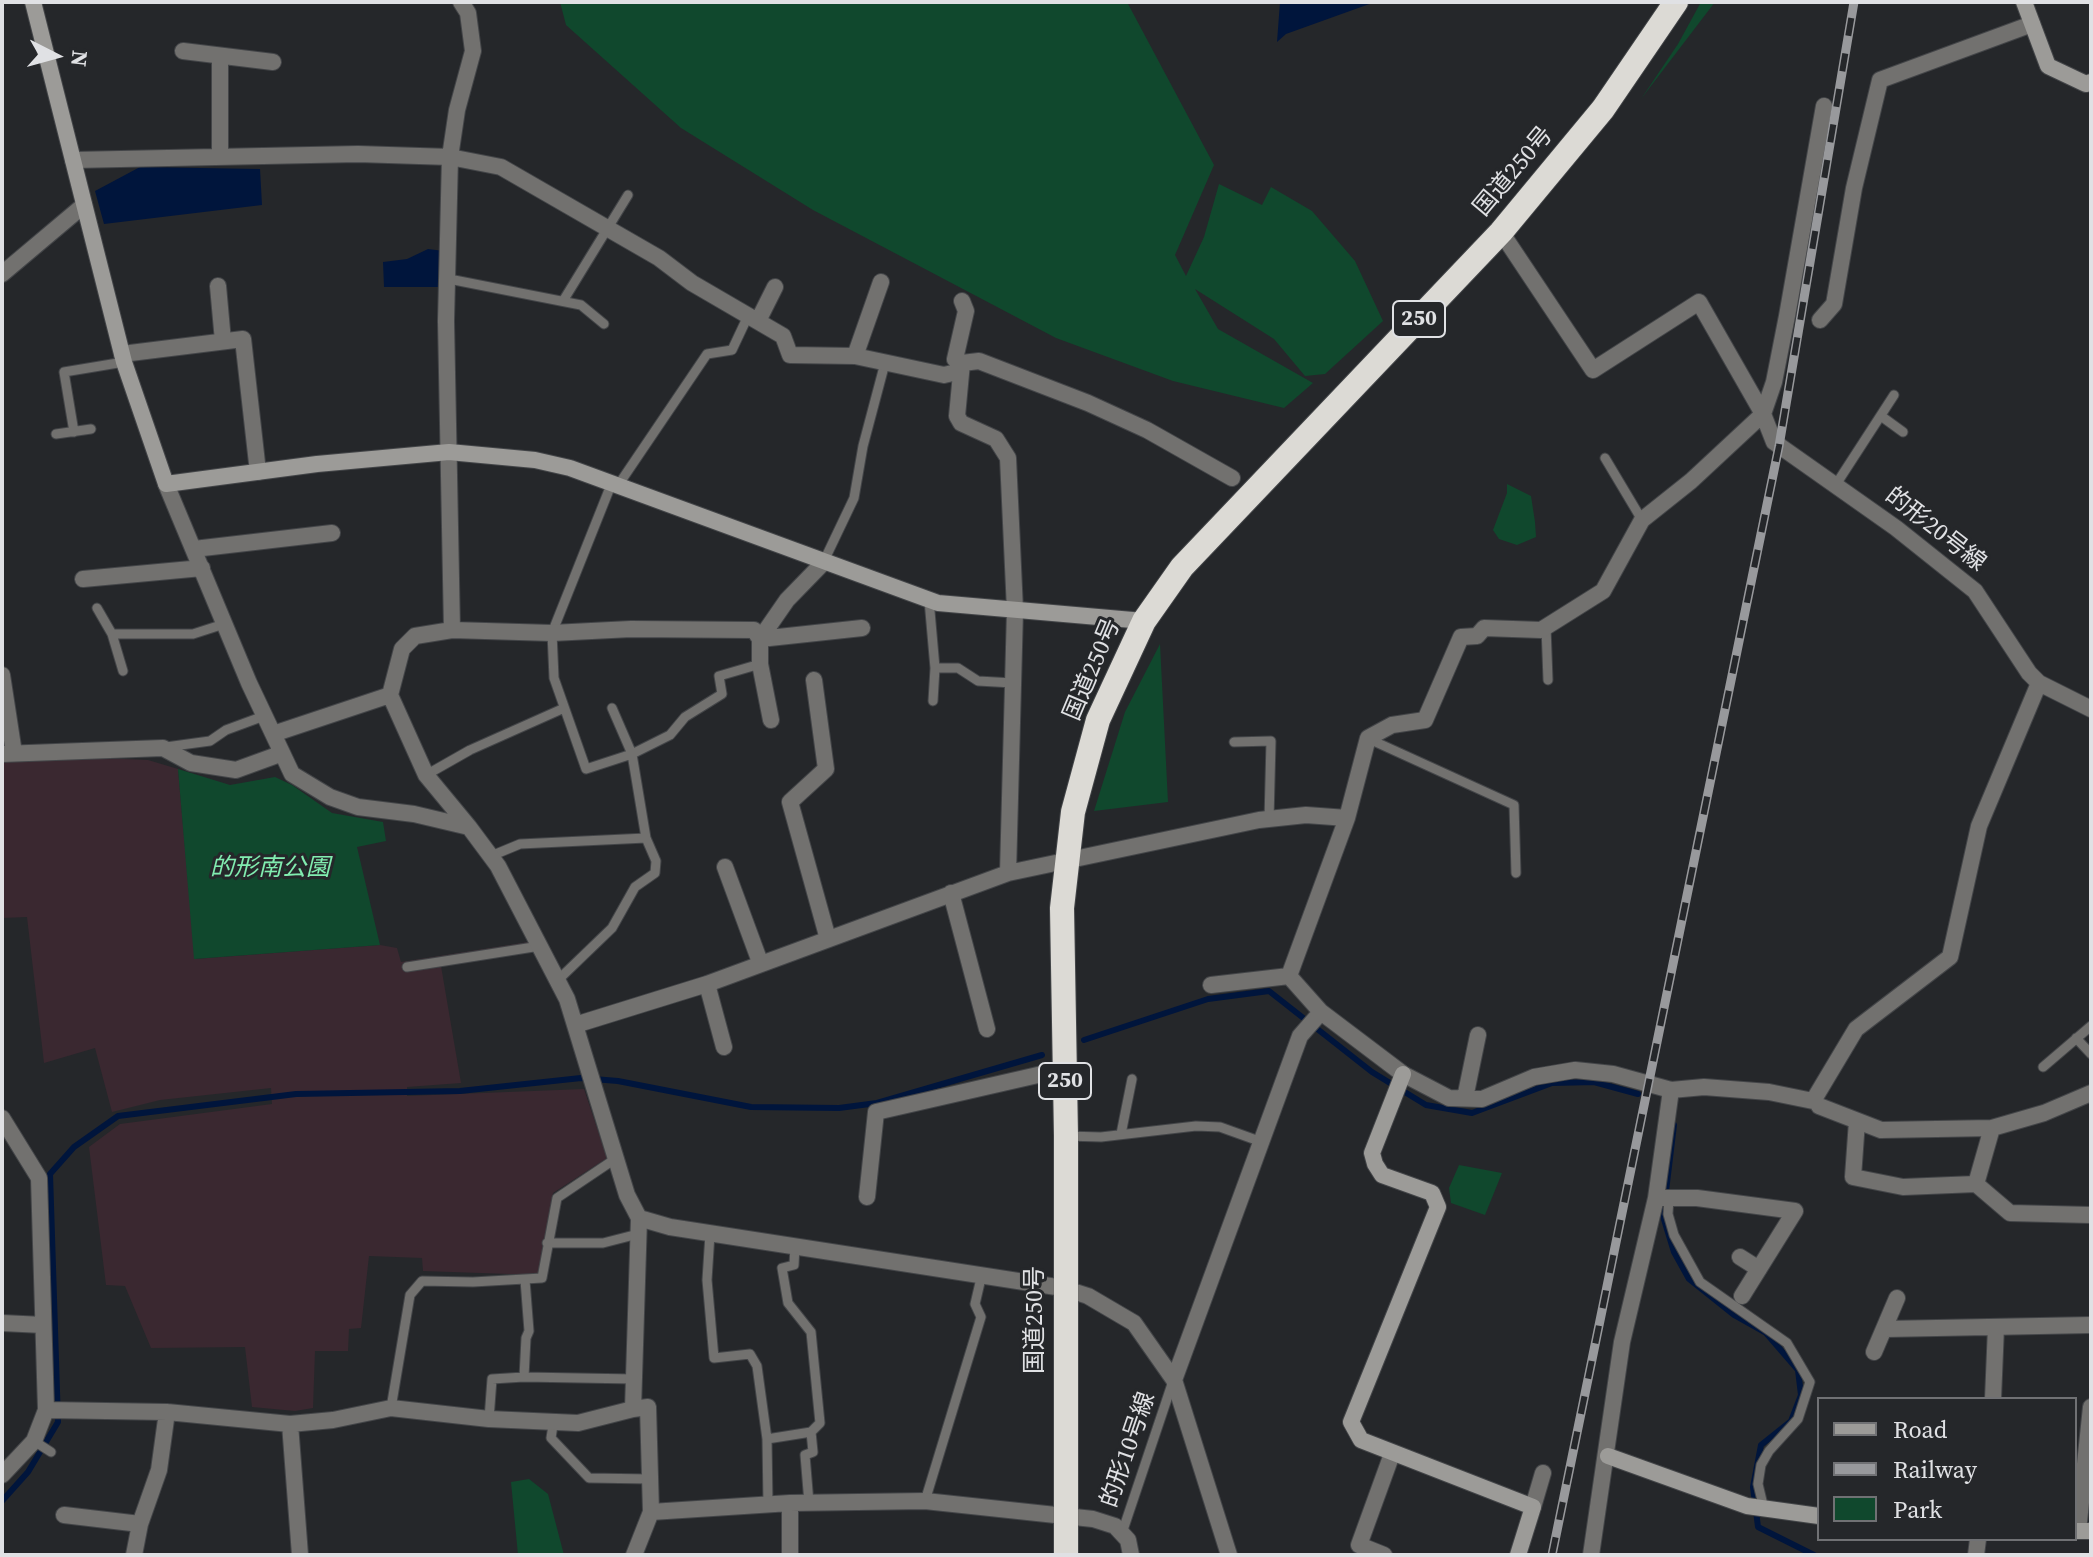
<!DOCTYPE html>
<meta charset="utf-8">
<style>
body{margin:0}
#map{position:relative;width:2093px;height:1557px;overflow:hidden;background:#25272a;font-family:"Source Serif 4",serif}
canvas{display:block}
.frame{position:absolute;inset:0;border:4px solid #e0e1e4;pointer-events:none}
.legend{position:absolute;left:1817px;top:1397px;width:260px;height:144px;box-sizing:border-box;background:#25272a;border:2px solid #707174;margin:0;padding:10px 14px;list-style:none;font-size:24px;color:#e0e1e4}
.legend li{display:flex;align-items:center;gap:16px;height:40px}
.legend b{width:40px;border:2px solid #707174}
.north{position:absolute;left:16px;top:16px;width:80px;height:80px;-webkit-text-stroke:6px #25272a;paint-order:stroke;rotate:96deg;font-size:22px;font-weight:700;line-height:32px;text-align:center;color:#e0e1e4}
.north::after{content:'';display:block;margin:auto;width:28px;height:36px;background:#e0e1e4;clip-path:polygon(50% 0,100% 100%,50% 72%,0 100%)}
</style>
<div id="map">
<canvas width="2093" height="1557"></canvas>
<div class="frame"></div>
<ul class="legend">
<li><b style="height:10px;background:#9c9b98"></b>Road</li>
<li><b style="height:10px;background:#98999c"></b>Railway</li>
<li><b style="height:22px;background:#10482d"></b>Park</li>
</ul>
<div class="north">N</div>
</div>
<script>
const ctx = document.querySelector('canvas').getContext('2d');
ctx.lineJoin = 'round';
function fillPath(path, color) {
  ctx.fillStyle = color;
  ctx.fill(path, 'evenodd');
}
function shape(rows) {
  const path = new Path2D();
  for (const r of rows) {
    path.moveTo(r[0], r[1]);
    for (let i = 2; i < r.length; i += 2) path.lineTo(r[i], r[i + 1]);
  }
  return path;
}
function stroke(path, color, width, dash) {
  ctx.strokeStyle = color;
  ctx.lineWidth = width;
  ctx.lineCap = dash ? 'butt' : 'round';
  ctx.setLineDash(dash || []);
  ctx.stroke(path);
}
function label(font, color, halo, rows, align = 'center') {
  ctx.font = font + ' "Source Serif 4","Noto Sans JP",serif';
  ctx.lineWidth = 6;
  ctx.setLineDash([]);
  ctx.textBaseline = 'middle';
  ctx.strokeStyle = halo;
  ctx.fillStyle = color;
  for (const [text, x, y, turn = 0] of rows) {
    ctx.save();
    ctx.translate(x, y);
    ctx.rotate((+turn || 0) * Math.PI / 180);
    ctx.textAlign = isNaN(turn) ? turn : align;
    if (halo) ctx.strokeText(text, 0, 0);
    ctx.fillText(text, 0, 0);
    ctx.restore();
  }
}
fillPath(shape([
 [102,758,148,760,178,769,195,959,380,945,397,948,401,962,528,942,534,951,441,966,461,1083,407,1087,407,1096,584,1089,607,1158,553,1193,539,1275,423,1271,422,1258,369,1256,361,1328,349,1329,348,1351,315,1351,313,1408,295,1411,252,1407,245,1347,151,1348,125,1286,106,1285,89,1147,120,1124,272,1104,271,1088,160,1100,112,1112,95,1048,44,1063,27,917,2,918,2,762]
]), '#3a2830');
fillPath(shape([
 [560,2,1127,2,1214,165,1175,255,1186,276,1204,237,1219,184,1262,205,1271,187,1312,211,1355,261,1383,321,1325,374,1305,376,1274,339,1195,289,1218,329,1313,383,1284,408,1173,381,1056,338,813,210,681,128,566,25],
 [1701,2,1715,2,1641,99,1678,44],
 [1507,484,1531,496,1535,522,1536,537,1517,545,1499,539,1493,530,1507,493],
 [1160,644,1168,802,1094,811,1125,712],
 [178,769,230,785,275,777,292,785,332,813,383,822,386,841,357,847,380,945,194,959],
 [1459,1165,1502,1173,1485,1215,1451,1203,1449,1188],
 [529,1479,548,1494,564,1555,518,1555,511,1482]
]), '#10482d');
fillPath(shape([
 [1280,2,1375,2,1286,34,1277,42],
 [140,167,260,169,262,205,104,224,95,191],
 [428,249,444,251,441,287,384,287,383,262,407,259]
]), '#00153c');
stroke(shape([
 [1084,1040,1208,999,1269,991,1372,1072,1426,1105,1472,1113,1552,1083,1594,1082,1638,1094],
 [1674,1125,1663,1216,1674,1252,1689,1279,1734,1315,1766,1333,1798,1370,1801,1395,1791,1421,1761,1445,1753,1487,1758,1527,1814,1555],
 [2,1501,28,1472,58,1422,50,1174,74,1147,118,1116,296,1094,460,1091,581,1078,618,1081,751,1107,839,1108,877,1103,1042,1055]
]), '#00153c', 6);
const lane = shape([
 [449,279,581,305,604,324],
 [563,301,628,195],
 [1881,416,1903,432],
 [74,432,64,372,124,362],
 [56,434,91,429],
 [1605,458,1642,520],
 [1835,486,1894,395],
 [617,487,707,354,732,350,748,316],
 [823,563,854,498,863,446,885,363],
 [929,600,935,668,933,701],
 [97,608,112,634,123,671],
 [1546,627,1548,680],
 [112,634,193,634,224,624],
 [935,668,958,668,978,681,1013,683],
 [612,708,632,754,670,735,685,717,722,694,719,676,760,664],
 [1369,739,1514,805,1516,873],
 [1234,742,1271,741,1269,820],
 [166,747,210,741,226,730,264,716],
 [426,775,470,750,562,709],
 [491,856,520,844,646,838],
 [407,967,540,946],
 [558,980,612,928,635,887,655,873,656,861,646,838,632,754,586,769,554,678,552,633,611,485],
 [2076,1038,2091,1054],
 [2043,1067,2091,1026],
 [1121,1134,1132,1079],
 [1066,1136,1101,1137,1196,1126,1220,1127,1259,1141],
 [1669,1198,1668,1214,1674,1235,1700,1282,1787,1343,1810,1382,1798,1419,1769,1451,1761,1465,1758,1484,1764,1509],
 [710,1234,707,1280,714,1358,750,1354,757,1366,767,1439,768,1504],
 [547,1243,603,1243,638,1234],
 [524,1377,634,1379],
 [391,1408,410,1295,422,1281,473,1282,542,1278,557,1198,615,1159],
 [489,1419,492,1379,524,1377,526,1338,529,1331,525,1280],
 [554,1419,551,1438,589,1478,650,1479],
 [767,1439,811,1432,820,1423,811,1332,788,1303,782,1268,794,1265,795,1246],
 [34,1441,51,1452],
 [925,1501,981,1317,975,1304,982,1274],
 [809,1503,805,1455,813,1452,811,1432],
 [1122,1533,1172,1384]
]);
const street = shape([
 [183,51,273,62],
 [220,56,220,156],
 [73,160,358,154,450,157,501,167,659,258,692,283,783,336,790,355,855,356,944,375,961,371],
 [1501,232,1593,370,1699,302,1763,414,1774,442,1896,528,1975,591,2029,673,2039,683,2091,709],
 [2,274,84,205],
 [218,286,223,341],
 [962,301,966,311,955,359,962,363],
 [1820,320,1834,304,1854,188,1880,80,2032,24],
 [758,321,775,287],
 [122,354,243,339,258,472],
 [855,356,881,282],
 [166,484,249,683,292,774,330,797,358,807,414,814,469,827,498,866,567,999,627,1195,639,1218,670,1227,1063,1288,1088,1296,1134,1323,1174,1380,1229,1555],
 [194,549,332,533],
 [83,579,202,568],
 [452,630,446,321,450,157,457,110,473,51,468,13,461,2],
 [2,675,14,753],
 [814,680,826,769,790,802,828,939],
 [771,720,760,664,760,639,787,600,823,563],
 [273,734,390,695],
 [2,754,163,748,191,763,236,770,280,754],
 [469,827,426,775,390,695,402,649,415,636,452,630,552,633,631,629,754,630,760,639,862,628],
 [725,867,760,962],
 [1008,873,1015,610,1008,458,996,439,961,423,957,416,962,363,979,361,1088,403,1147,430,1232,478],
 [951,893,987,1029],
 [1289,976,1347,818,1368,738,1392,725,1425,720,1461,637,1477,636,1484,628,1541,630,1603,591,1642,520,1691,481,1763,414,1774,382,1787,316,1824,106],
 [707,984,724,1047],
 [1211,985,1289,976,1321,1012,1403,1074,1449,1098,1482,1099,1534,1077,1575,1070,1613,1074,1671,1090,1704,1087,1769,1092,1813,1101,1856,1029,1950,957,1979,826,2039,683],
 [575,1025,707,984,1008,873,1259,820,1306,815,1347,818],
 [1465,1098,1478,1035],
 [1819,1106,1881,1130,1992,1128,2044,1113,2091,1093],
 [2,1118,39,1178,46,1410,34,1441,2,1475],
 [1857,1121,1853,1177,1903,1187,1976,1184],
 [1992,1128,1976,1184,2010,1213,2091,1215],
 [867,1197,876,1112,1064,1069],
 [1656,1198,1697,1198,1795,1211,1742,1296],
 [1740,1257,1759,1269],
 [2,1323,43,1325],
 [1885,1329,2091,1325],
 [1874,1352,1897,1298],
 [1174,1380,1300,1036,1321,1012],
 [1993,1399,1996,1327],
 [633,1409,648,1407,651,1512,790,1503,925,1501,1093,1519,1115,1526,1128,1540,1131,1555],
 [46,1410,167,1412,290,1424,333,1420,391,1408,489,1419,578,1423,633,1409,639,1218],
 [290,1424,300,1555],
 [790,1503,790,1555],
 [1533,1507,1543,1473],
 [64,1515,140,1524],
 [2078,1531,2091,1407],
 [134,1555,140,1524,159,1470,167,1412],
 [634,1555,651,1512],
 [1384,1555,1359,1545,1392,1454],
 [1591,1555,1622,1342,1656,1198,1671,1090],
 [1976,1555,1978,1539]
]);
const secondary = shape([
 [33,2,124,362,166,484,317,464,449,452,535,460,570,468,938,603,1144,621],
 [2024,2,2048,66,2086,84,2091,82],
 [1403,1074,1372,1153,1375,1164,1382,1175,1432,1193,1438,1207,1351,1422,1361,1440,1533,1507,1518,1555],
 [1608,1456,1747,1506,1819,1516],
 [2075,1531,2091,1531]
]);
const highway = shape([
 [1066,1555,1066,1136,1062,908,1073,812,1098,720,1144,621,1182,567,1501,232,1603,109,1676,2]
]);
stroke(lane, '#434548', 11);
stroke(street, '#434548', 18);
stroke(secondary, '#434548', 18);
stroke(highway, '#434548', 26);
stroke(lane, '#72716f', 9);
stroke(street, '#72716f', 16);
stroke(secondary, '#9c9b98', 16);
stroke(highway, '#dcdad5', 24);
const rail = shape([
 [1552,1555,1779,446,1854,2]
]);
stroke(rail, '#98999c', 9);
stroke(rail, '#25272a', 6, [18]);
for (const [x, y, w] of [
 [1419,319,52],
 [1065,1081,52]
]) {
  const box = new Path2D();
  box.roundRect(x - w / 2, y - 18, w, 36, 6);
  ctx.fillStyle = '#25272a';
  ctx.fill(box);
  stroke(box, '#e0e1e4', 2);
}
label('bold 22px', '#e0e1e4', null, [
 ["250",1419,319],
 ["250",1065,1081]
]);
label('24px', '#e0e1e4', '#25272a', [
 ["国道250号",1514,172,-50],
 ["的形20号線",1935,530,38],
 ["国道250号",1093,670,-67],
 ["国道250号",1036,1320,-90],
 ["的形10号線",1129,1450,-71]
]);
label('italic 24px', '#81edb0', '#25272a', [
 ["的形南公園",270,869]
]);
</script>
